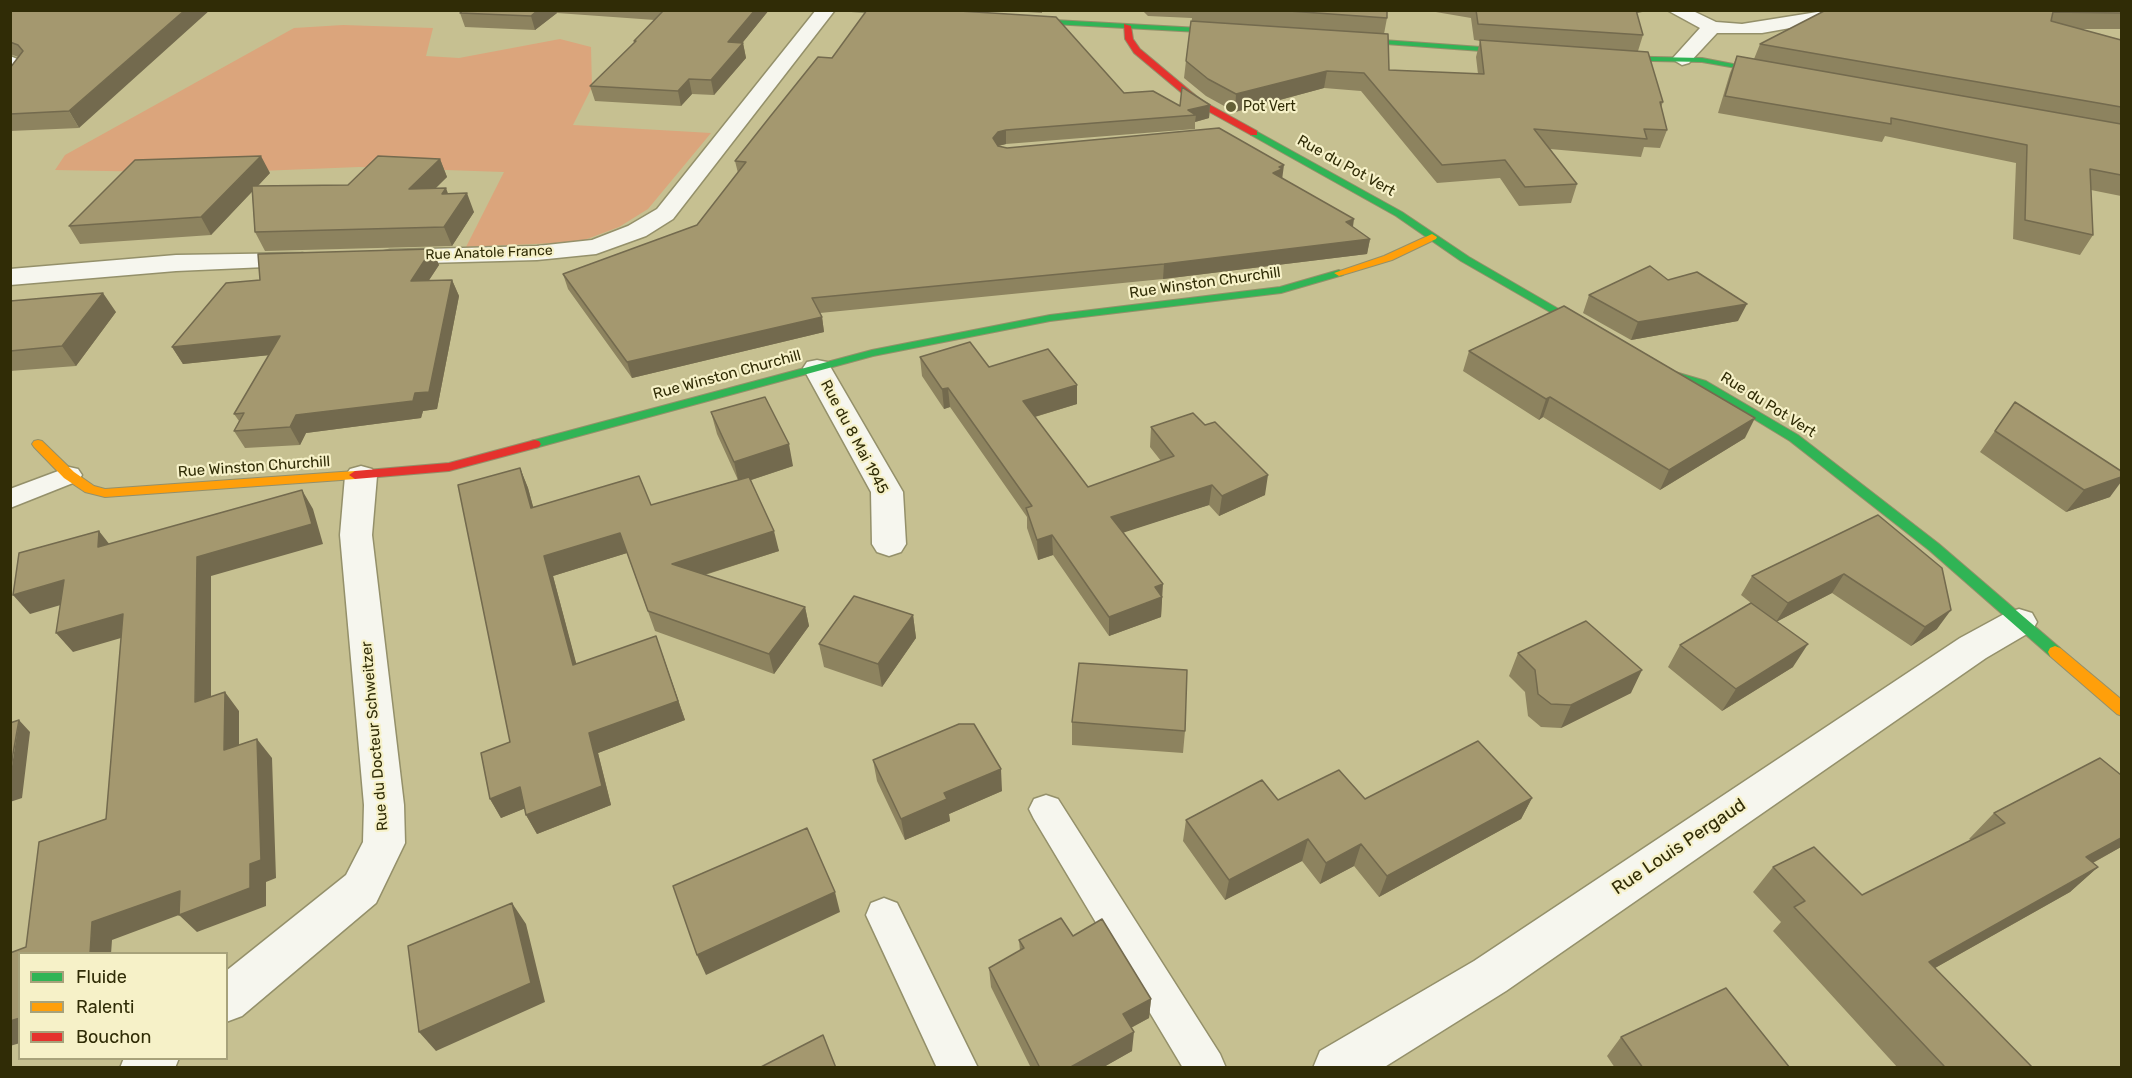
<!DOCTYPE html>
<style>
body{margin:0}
#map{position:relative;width:2132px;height:1078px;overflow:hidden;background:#c6c091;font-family:Rubik,sans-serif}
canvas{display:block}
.frame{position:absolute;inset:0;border:12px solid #302c06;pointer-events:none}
.legend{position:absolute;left:18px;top:952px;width:210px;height:108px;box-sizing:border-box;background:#f6f1c8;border:2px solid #a7a27a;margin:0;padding:8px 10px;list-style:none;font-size:18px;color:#302c06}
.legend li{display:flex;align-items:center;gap:12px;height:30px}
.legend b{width:30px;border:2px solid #a7a27a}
</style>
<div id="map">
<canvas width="2132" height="1078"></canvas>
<div class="frame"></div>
<ul class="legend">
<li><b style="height:8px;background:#30b455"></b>Fluide</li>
<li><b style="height:8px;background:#ff9f0a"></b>Ralenti</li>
<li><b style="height:8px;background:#e5322d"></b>Bouchon</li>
</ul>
</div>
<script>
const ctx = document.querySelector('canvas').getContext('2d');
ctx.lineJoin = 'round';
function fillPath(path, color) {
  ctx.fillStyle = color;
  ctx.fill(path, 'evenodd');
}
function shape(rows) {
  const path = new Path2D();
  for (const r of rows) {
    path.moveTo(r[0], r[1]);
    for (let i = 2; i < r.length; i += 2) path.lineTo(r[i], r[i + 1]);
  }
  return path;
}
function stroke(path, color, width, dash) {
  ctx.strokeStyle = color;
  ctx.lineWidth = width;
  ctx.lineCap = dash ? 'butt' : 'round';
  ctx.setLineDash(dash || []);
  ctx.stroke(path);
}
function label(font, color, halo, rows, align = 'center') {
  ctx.font = font + ' Rubik,sans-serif';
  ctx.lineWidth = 4.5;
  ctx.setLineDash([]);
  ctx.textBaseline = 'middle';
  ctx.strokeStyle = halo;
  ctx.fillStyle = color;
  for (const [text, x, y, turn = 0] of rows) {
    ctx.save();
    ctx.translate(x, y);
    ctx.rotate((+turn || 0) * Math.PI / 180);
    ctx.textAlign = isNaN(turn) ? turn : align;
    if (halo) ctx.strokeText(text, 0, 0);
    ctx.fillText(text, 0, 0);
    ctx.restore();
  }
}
fillPath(shape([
 [343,25,433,28,426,56,459,58,560,39,591,47,592,87,573,125,711,133,648,209,619,227,579,242,466,247,504,172,359,167,210,173,55,170,65,155,294,28]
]), '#dba57c');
const lane = shape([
 [69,467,78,469,82,475,78,481,10,508,10,489,69,467],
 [1046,795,1058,799,1220,1054,1226,1068,1183,1068,1034,819,1029,809,1034,799,1046,795],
 [884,898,897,903,978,1068,937,1068,866,915,871,903,884,898]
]);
const street = shape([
 [816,10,835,10,673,219,646,236,596,254,537,260,390,264,381,262,378,257,381,252,390,250,537,246,592,240,628,226,657,209,816,10],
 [1667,10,1691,10,1716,22,1742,24,1830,10,1872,10,1863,15,1762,33,1717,33,1689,63,1682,65,1672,59,1700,28,1667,10],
 [10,56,27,63,30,67,17,85,10,87,10,56],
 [302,253,311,255,314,260,311,265,176,271,10,285,10,269,176,255,302,253],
 [817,360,827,362,831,368,903,492,906,544,901,552,889,556,877,552,872,544,871,492,803,368,807,362,817,360],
 [361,466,372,469,377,476,372,535,404,805,405,843,376,903,242,1016,226,1022,226,971,346,875,363,842,364,805,340,535,345,476,350,469,361,466],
 [2019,609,2032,613,2037,622,2032,631,1986,658,1506,991,1383,1068,1313,1068,1320,1051,1474,961,1960,638,2006,613,2019,609],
 [124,1058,179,1058,175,1068,120,1068,124,1058]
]);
const fast = shape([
 [1018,18,1236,30,1240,32,1236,34,1015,22,1014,20,1018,18],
 [1341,37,1523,50,1527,52,1523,54,1344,41,1341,41,1341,37],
 [1607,56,1702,58,1780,73,1776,75,1702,62,1604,60,1603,58,1607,56],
 [1254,130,1402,212,1469,257,1600,333,1598,335,1590,335,1461,261,1396,216,1251,135,1250,133,1254,130],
 [1339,270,1344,273,1343,275,1281,293,1050,321,873,356,535,448,529,444,531,441,872,350,1050,315,1280,287,1339,270],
 [1647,360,1665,369,1706,381,1798,435,1939,544,2060,648,2062,652,2060,656,2050,656,1929,550,1790,441,1698,385,1657,373,1643,365,1641,363,1647,360]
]);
const slow = shape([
 [839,10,889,10,912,12,916,14,912,16,839,10],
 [1432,234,1437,237,1436,239,1392,260,1339,276,1334,273,1384,256,1432,234],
 [38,440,42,441,74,472,94,486,105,489,355,471,361,475,355,479,105,497,85,492,64,478,34,447,32,444,34,441,38,440],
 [2055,646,2060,648,2122,700,2122,716,2117,714,2050,656,2048,652,2050,648,2055,646]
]);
const jam = shape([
 [1124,24,1131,26,1133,39,1140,49,1201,100,1257,131,1257,135,1251,135,1195,104,1134,53,1125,39,1124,24],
 [535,440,539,441,541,444,539,447,449,471,355,479,349,475,355,471,449,463,535,440]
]);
stroke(lane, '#94906a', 3);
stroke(street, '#94906a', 3);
stroke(fast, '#94906a', 2);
stroke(slow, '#94906a', 2);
stroke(jam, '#94906a', 2);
fillPath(lane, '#f6f6ee');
fillPath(street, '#f6f6ee');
fillPath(fast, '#30b455');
fillPath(slow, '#ff9f0a');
fillPath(jam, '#e5322d');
fillPath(shape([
 [10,10,79,128,10,131,10,68,18,57,10,54],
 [463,10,769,10,742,43,743,43,746,58,714,95,692,94,681,106,595,101,590,86,634,44,634,41,655,20,557,13,535,30,465,27,460,13],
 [998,10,1042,10,1042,13],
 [1142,10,1387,10,1387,18,1384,34,1389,70,1478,74,1476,57,1480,41,1474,40,1471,18,1424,10,1656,10,1636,13,1643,35,1638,51,1663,102,1661,107,1667,130,1660,148,1644,147,1641,157,1550,149,1577,184,1571,203,1519,206,1500,178,1437,183,1361,91,1324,88,1235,112,1206,96,1184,78,1186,61,1192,18,1148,16],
 [1826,10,2121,10,2121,29,2080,29,2121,40,2121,196,2091,190,2093,235,2080,255,2013,239,2016,163,1885,136,1882,142,1718,113,1730,73,1737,56,1754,59,1760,44],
 [1124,93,1180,106,1210,105,1209,118,1195,122,1195,129,1006,144,998,146,1007,148,1282,178,1370,239,1367,254,1163,279,820,313,822,317,824,332,632,378,568,289,563,274,697,225,738,173,735,161],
 [440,159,447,177,435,188,448,194,474,212,452,246,265,251,255,232,252,191,211,235,80,244,69,226,270,173,258,186,348,185],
 [432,249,439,265,429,280,452,280,459,296,437,409,423,411,421,418,306,433,300,445,245,448,234,431,239,421,234,414,269,355,183,364,172,347,260,280],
 [1668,280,1738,321,1631,340,1583,313,1589,295],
 [10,301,116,312,76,366,10,371],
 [1469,351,1745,438,1660,490,1543,417,1539,420,1463,371],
 [920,357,989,367,1077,404,1035,417,1088,487,1161,461,1150,447,1151,427,1265,495,1219,516,1209,505,1123,532,1162,596,1161,617,1109,636,1053,555,1038,560,1027,528,1027,517,950,407,944,409,922,376],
 [2015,402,2110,497,2066,512,1980,452],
 [711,412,793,466,751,480,779,551,705,575,805,607,809,626,774,674,655,631,627,553,553,576,576,664,663,656,685,720,598,753,611,805,537,834,526,815,525,808,501,818,490,799,510,742,520,468,528,488,533,507,651,505,738,480,717,434],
 [1878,515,1937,629,1911,646,1832,593,1776,622,1793,667,1722,711,1668,667,1680,645,1761,611,1741,595,1752,576],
 [913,615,916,638,882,687,824,667,819,644],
 [1518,653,1631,693,1561,728,1541,727,1528,716,1525,692,1509,676],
 [1072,722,1185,731,1183,753,1072,745],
 [873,760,1002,791,949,814,950,821,905,840,877,781],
 [1532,798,1521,819,1379,897,1354,866,1320,884,1302,861,1225,900,1183,841,1186,820,1278,800,1365,799],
 [1994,813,2121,847,2093,863,2098,867,2070,892,1935,968,2033,1068,1898,1068,1773,931,1781,922,1753,892,1773,867,1862,895,1971,840,1969,839],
 [1073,936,1151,999,1149,1018,1131,1028,1132,1051,1102,1068,1031,1068,991,987,989,968,1020,951,1019,940],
 [1621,1037,1790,1068,1615,1068,1607,1056]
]), '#8d835f');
fillPath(shape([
 [185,10,210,10,79,128,69,111],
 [538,10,556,10,557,13,535,30,531,16],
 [755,10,769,10,731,57,728,42],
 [1628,10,1656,10,1627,14],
 [743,43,746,58,714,95,711,80],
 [1327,71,1324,88,1235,112,1236,94],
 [689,79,692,94,681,106,678,91],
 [1210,105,1209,118,1195,122,1196,115,1188,110],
 [1006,130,1006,144,998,146,994,152,993,138,998,132],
 [261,156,270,173,211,235,201,217],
 [440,159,447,177,417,207,409,189],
 [1284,165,1282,180,1273,173,1279,167],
 [446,188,453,207,442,194],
 [467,193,474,212,452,246,444,227],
 [1354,219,1352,234,1346,222],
 [1370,239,1367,254,1163,279,1164,264],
 [432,249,439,265,418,297,411,281],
 [452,280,459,296,437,409,423,411,421,418,306,433,300,445,290,427,296,415],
 [103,293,116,312,76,366,62,346],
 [1747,304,1738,321,1631,340,1638,322],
 [822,317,824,332,632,378,627,362],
 [280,336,290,353,183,364,172,347],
 [1077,385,1077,404,1024,420,1023,401],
 [948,388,950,407,944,409,942,389],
 [1550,397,1543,417,1539,420,1546,399],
 [1755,418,1745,438,1660,490,1669,470],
 [789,444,793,466,739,484,734,462],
 [520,468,528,488,539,528,531,508],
 [1268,475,1265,495,1219,516,1222,496],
 [2121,477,2121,482,2110,497,2066,512,2084,490],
 [1212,485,1209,505,1110,537,1111,517],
 [302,490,313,509,323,544,211,576,211,721,195,702,197,557],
 [99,531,114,550,98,547],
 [774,531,779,551,678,583,672,564],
 [620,533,627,553,553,576,582,685,573,665,544,556],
 [1052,535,1053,555,1038,560,1037,540],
 [1844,574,1832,593,1776,622,1788,603],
 [64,580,81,599,30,614,13,595],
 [1163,584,1161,617,1109,636,1109,617,1155,587],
 [805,607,809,626,774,674,769,654],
 [1951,610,1937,629,1911,646,1925,627],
 [123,614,138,633,73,652,56,633],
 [913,615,916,638,882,687,878,664],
 [656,636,685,720,598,753,611,805,537,834,526,815,589,733],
 [1808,644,1793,667,1722,711,1736,689],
 [1642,670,1631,693,1561,728,1571,705],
 [225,692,239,711,239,769,224,750],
 [19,720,30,732,22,798,10,802,10,779],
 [257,739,272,758,276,878,266,882,266,906,197,932,179,915,112,940,111,954,90,954,92,922,250,864],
 [1001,769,1002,791,949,814,950,821,905,840,901,819,944,793],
 [520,787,531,806,501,818,490,799],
 [1532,798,1521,819,1379,897,1387,876],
 [2121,838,2121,847,2058,882,2086,857],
 [1308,839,1302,861,1225,900,1229,880],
 [1361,844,1354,866,1320,884,1326,863],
 [2098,867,2070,892,1903,986,1929,962],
 [835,892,840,912,706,975,697,955],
 [512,903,526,924,545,1002,436,1051,419,1032],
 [1151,999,1149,1018,1121,1033,1123,1014],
 [20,1018,20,1043,10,1046,10,1021],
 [1134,1032,1132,1051,1102,1068,1069,1068]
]), '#736a4e');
const building = shape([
 [10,10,185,10,69,111,10,114,10,68,23,51,18,45,10,42,10,10],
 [463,10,538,10,531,16,460,13,463,10],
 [664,10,755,10,728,42,743,43,711,80,689,79,678,91,590,86,636,41,634,41,664,10],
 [867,10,943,10,1056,17,1124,93,1153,91,1180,106,1182,87,1210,105,1188,110,1196,115,1006,130,998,132,993,138,998,146,1007,148,1219,128,1284,165,1279,167,1282,169,1273,173,1354,219,1346,222,1370,239,1164,264,812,298,822,317,627,362,563,274,697,225,746,162,735,161,769,118,818,57,832,58,867,10],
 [1275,10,1387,10,1387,18,1275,10],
 [1476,10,1636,10,1643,35,1478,24,1476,10],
 [1826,10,2121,10,2121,13,2053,12,2051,21,2121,40,2121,107,1760,44,1826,10],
 [1191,21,1388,34,1389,70,1484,74,1480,40,1648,52,1663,102,1660,102,1667,130,1644,129,1647,139,1534,129,1577,184,1525,187,1505,160,1442,165,1364,73,1327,71,1236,94,1208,79,1186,61,1191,21],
 [1737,56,2121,124,2121,175,2090,169,2093,235,2025,220,2027,145,1891,118,1891,124,1725,96,1737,56],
 [261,156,201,217,69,226,135,160,261,156],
 [378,156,440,159,409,189,446,188,442,194,467,193,444,227,255,232,252,186,348,185,378,156],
 [432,249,411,281,452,280,429,392,415,393,413,401,296,415,290,427,234,431,244,413,234,414,280,336,172,347,226,283,260,280,258,254,432,249],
 [1650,266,1668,280,1697,272,1747,304,1638,322,1589,295,1650,266],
 [103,293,62,346,10,351,10,301,103,293],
 [1564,306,1755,418,1669,470,1550,397,1546,399,1469,351,1564,306],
 [970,342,989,367,1048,349,1077,385,1023,401,1088,487,1174,456,1151,427,1193,413,1205,425,1215,422,1268,475,1222,496,1212,485,1111,517,1163,584,1155,587,1162,597,1109,617,1052,535,1037,540,1026,508,1032,506,948,388,942,389,920,357,970,342],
 [765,397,789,444,734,462,711,412,765,397],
 [2015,402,2121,471,2121,477,2084,490,1995,431,2015,402],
 [520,468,531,508,639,476,651,505,749,477,774,531,672,564,805,607,769,654,648,611,620,533,544,556,573,665,656,636,678,701,589,733,602,786,526,815,520,787,490,799,481,753,510,742,458,485,520,468],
 [302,490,312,524,197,557,195,702,225,692,224,750,257,739,261,860,250,864,250,888,179,915,180,891,92,922,90,954,20,954,20,1018,10,1021,10,953,26,947,39,842,106,819,123,614,56,633,64,580,13,595,19,553,99,531,98,547,302,490],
 [1878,515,1942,568,1951,610,1925,627,1844,574,1788,603,1752,576,1878,515],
 [854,596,913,615,878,664,819,644,854,596],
 [1751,603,1808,644,1736,689,1680,645,1751,603],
 [1586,621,1642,670,1571,705,1551,704,1538,694,1535,670,1518,653,1586,621],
 [1079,663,1187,670,1185,731,1072,722,1079,663],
 [19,720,13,754,10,779,10,723,19,720],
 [959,724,974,724,1001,769,944,793,947,799,901,819,873,760,959,724],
 [1478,741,1532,798,1387,876,1361,844,1326,863,1308,839,1229,880,1186,820,1262,780,1278,800,1339,770,1365,799,1478,741],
 [2100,758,2121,775,2121,838,2086,857,2098,867,1929,962,2033,1068,1941,1068,1944,1066,1794,907,1805,901,1773,867,1814,847,1862,895,2005,823,1994,813,2100,758],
 [807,828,835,892,697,955,673,886,807,828],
 [512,903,531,983,419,1032,408,946,512,903],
 [1061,918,1073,936,1102,919,1151,999,1123,1014,1134,1032,1069,1068,1040,1068,989,968,1024,948,1019,940,1061,918],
 [1726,988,1790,1068,1643,1068,1621,1037,1726,988],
 [823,1035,836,1068,759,1068,823,1035]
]);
fillPath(building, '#a4986f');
stroke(building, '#736a4e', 1.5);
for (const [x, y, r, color] of [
 [1231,107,6,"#646037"]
]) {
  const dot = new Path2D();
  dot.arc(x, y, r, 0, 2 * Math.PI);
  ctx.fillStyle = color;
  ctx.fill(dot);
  stroke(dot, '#f6f1c8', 2);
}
label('14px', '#302c06', '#f6f1c8', [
 ["Pot Vert",1243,107]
], 'left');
label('14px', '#302c06', '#f6f1c8', [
 ["Rue Anatole France",489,253,-2]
]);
label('15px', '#302c06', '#f6f1c8', [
 ["Rue du Pot Vert",1346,166,29],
 ["Rue Winston Churchill",1205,283,-8],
 ["Rue Winston Churchill",727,375,-15],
 ["Rue du Pot Vert",1768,405,32],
 ["Rue du 8 Mai 1945",854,437,62],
 ["Rue Winston Churchill",254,467,-4],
 ["Rue du Docteur Schweitzer",375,736,-95]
]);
label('18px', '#302c06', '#f6f1c8', [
 ["Rue Louis Pergaud",1679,847,-34]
]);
</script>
